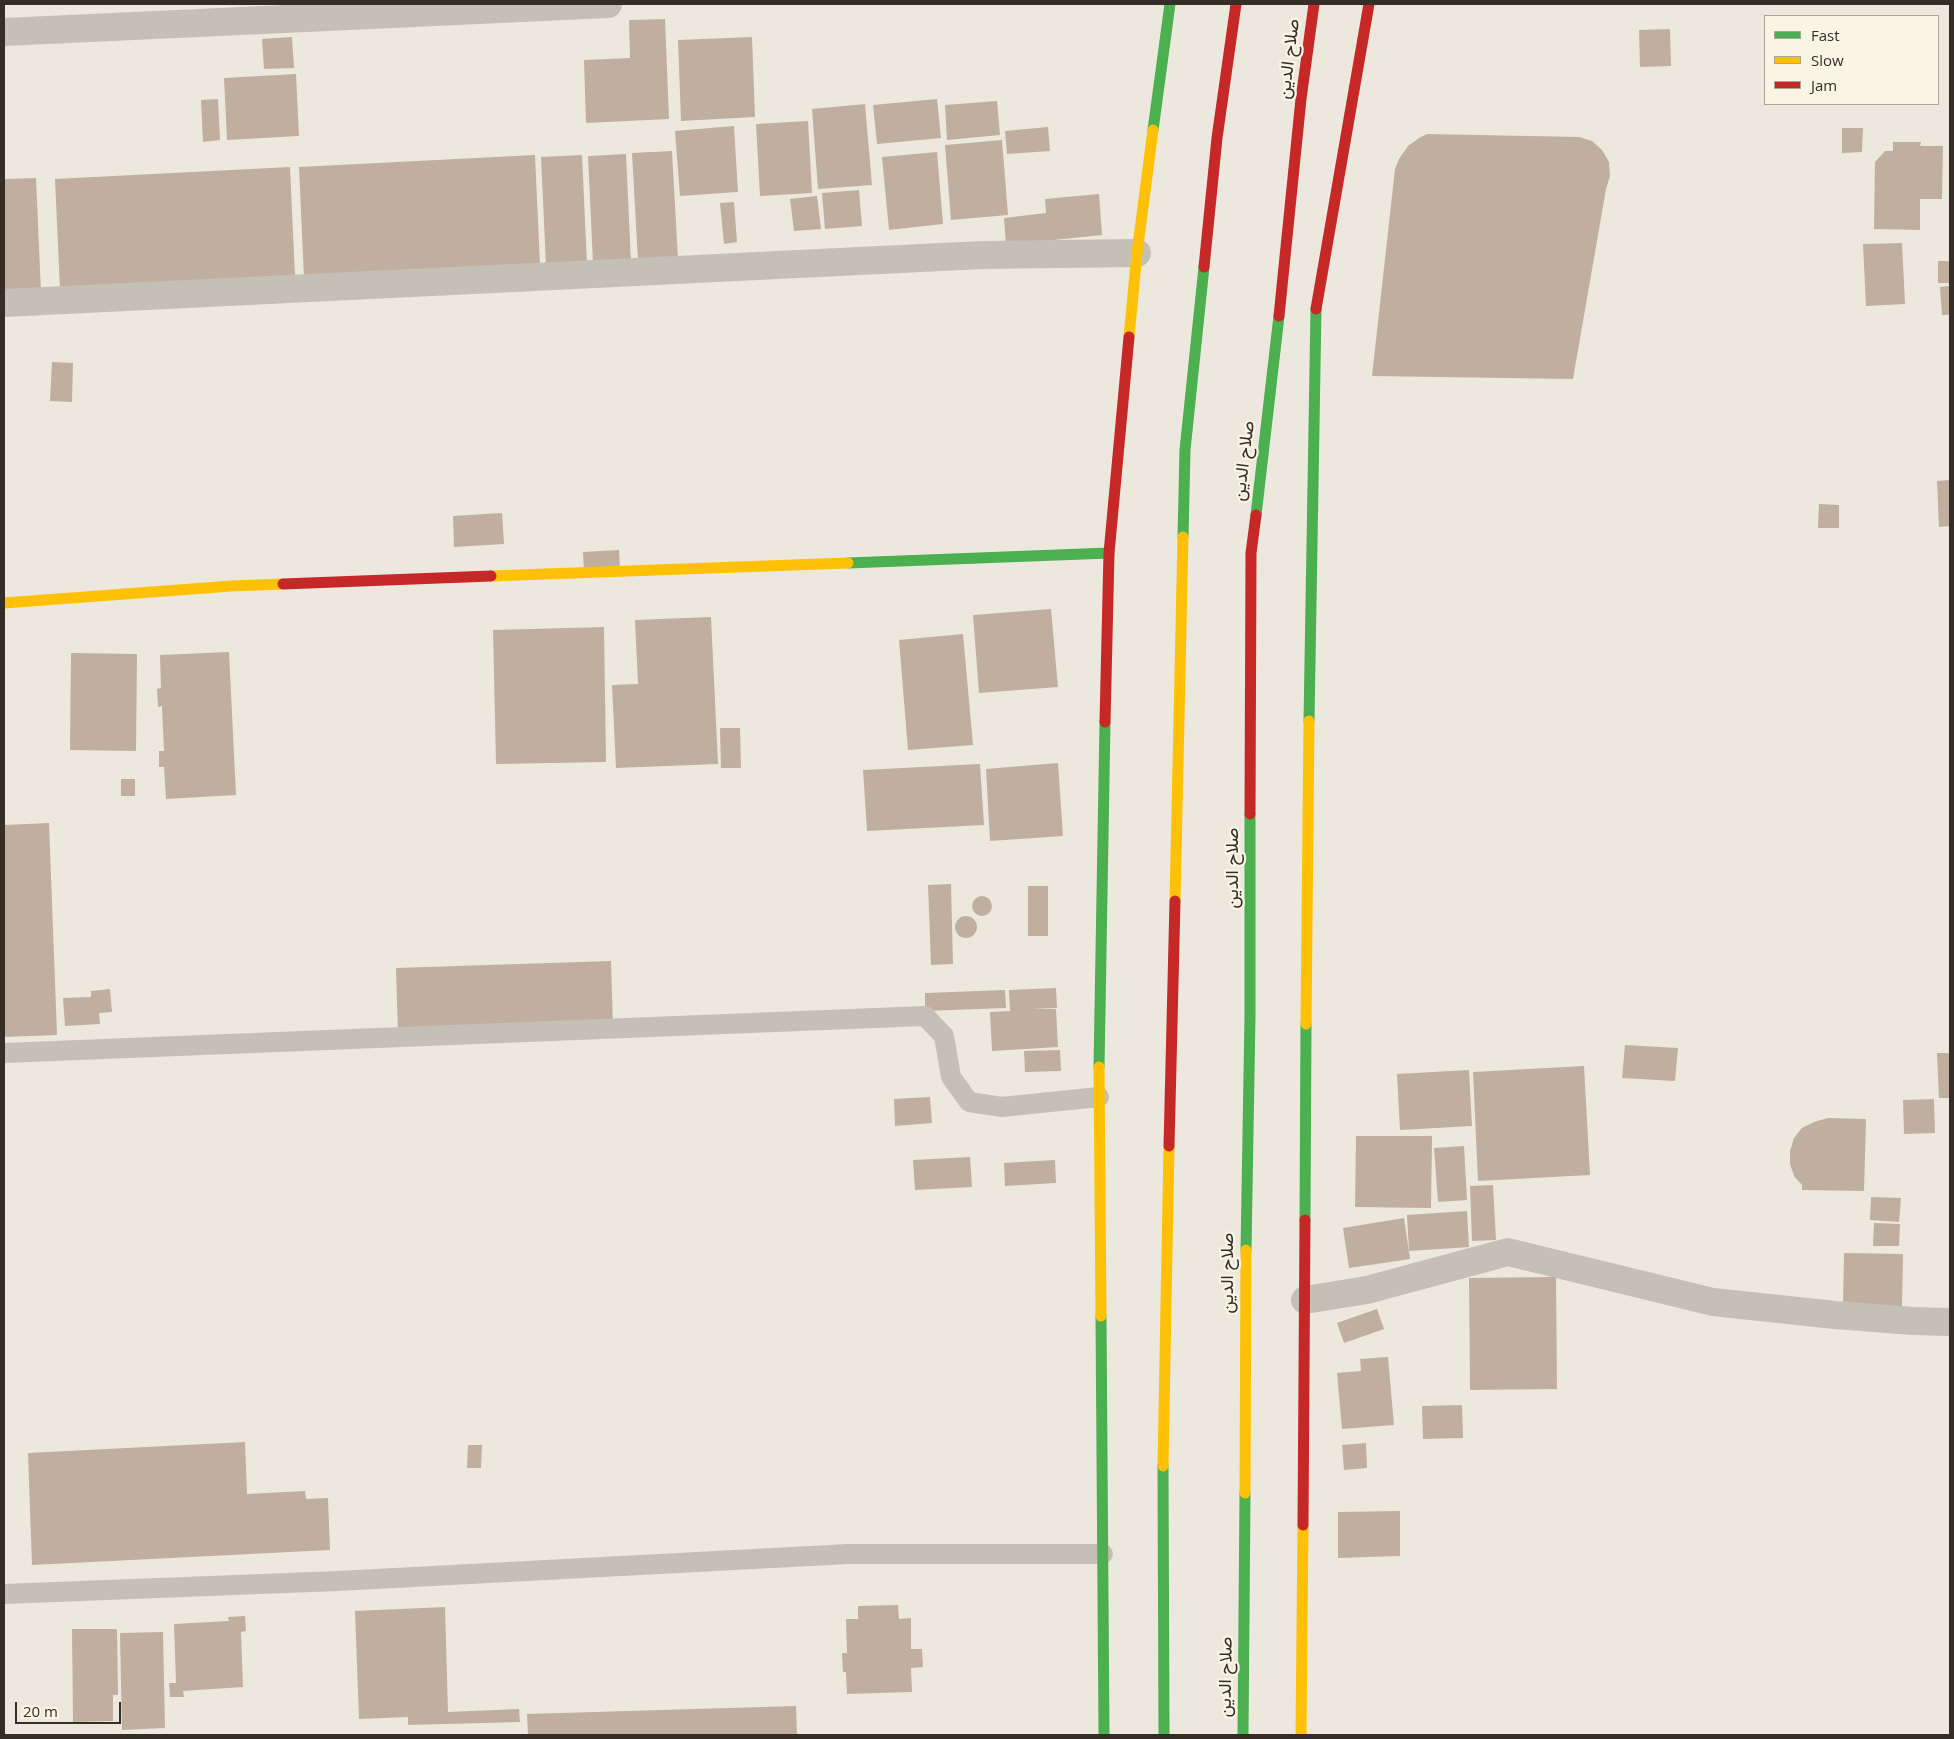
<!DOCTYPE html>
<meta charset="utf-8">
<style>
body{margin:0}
#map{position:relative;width:1954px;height:1739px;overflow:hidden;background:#ece8de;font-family:"Open Sans",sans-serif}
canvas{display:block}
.frame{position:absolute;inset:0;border:5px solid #352d26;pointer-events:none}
.legend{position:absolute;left:1764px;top:15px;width:175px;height:90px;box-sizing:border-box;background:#f9f4e4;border:1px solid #aba498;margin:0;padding:6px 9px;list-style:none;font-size:15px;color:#352d26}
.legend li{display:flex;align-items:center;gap:10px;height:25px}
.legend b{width:25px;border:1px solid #aba498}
.scale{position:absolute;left:15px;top:1702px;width:106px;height:22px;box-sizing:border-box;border:2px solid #352d26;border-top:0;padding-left:6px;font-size:15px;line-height:18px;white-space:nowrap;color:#352d26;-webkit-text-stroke:4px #f9f4e4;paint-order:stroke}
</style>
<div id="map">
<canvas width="1954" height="1739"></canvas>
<div class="frame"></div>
<ul class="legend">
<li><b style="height:6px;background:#4caf50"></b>Fast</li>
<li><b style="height:6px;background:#ffc107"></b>Slow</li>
<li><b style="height:6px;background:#c62828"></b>Jam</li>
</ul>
<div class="scale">20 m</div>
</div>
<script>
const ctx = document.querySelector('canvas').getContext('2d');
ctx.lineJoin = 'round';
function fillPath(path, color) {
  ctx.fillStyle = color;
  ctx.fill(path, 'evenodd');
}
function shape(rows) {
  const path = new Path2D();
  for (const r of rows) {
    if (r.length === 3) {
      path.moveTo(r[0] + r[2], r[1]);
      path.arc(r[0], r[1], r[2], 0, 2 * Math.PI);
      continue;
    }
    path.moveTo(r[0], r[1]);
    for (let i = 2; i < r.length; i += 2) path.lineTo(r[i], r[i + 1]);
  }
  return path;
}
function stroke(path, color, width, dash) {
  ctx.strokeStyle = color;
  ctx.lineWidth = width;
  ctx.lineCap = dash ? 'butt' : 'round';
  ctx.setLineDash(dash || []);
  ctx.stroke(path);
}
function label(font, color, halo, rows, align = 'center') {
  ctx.font = font + ' "Open Sans",Vazirmatn,sans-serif';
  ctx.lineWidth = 4.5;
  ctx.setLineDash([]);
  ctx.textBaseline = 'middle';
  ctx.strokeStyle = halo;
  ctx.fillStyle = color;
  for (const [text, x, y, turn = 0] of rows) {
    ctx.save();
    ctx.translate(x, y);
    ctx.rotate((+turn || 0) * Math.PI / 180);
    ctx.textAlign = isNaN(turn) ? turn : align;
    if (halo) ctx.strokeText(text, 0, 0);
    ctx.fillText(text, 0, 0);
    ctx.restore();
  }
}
fillPath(shape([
 [665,19,669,119,586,123,584,60,630,58,629,20],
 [1670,29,1671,66,1640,67,1639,30],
 [292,37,294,68,264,69,262,39],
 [752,37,755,117,681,121,678,40],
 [296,74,299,136,227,140,224,78],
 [218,99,220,140,203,142,201,100],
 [937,99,941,138,877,144,873,105],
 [997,101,1000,135,947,140,945,105],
 [865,104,872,185,818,189,812,109],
 [808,121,812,193,760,196,756,124],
 [734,126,738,192,680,196,675,131],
 [1048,127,1050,151,1007,154,1005,131],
 [1842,128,1863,128,1862,152,1842,153],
 [1427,134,1579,137,1592,141,1602,150,1609,162,1610,176,1606,189,1573,379,1372,376,1395,169,1399,159,1408,146,1419,138],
 [1002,140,1008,215,951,220,945,145],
 [1893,142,1921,142,1920,146,1943,146,1942,199,1920,199,1920,230,1874,229,1875,162,1885,151,1893,151],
 [672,151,678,259,638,261,632,153],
 [937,152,943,224,889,230,882,157],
 [626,154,631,262,593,264,588,156],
 [535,155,540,265,304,278,299,167],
 [582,155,587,263,546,266,541,157],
 [290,167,295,277,60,290,55,179],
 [36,178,41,292,4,294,4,179],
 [859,190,862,226,825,229,822,193],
 [1099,194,1102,235,1006,245,1004,218,1046,213,1045,199],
 [817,196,821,229,794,231,790,199],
 [734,202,737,242,724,244,720,203],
 [1902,243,1905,304,1866,306,1863,244],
 [1938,261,1950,261,1950,283,1938,283],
 [1950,286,1950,315,1942,315,1940,287],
 [52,362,73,363,72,402,50,401],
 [1950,480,1950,526,1939,527,1937,481],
 [1819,504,1839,505,1839,528,1818,528],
 [502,513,504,544,454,547,453,516],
 [619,550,620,570,584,572,583,552],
 [1051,609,1058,687,979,693,973,615],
 [711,617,718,764,616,768,612,685,638,684,635,620],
 [604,627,606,762,496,764,493,630],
 [963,634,973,745,908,750,899,640],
 [229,652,236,795,166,799,164,767,159,767,159,751,164,751,162,706,158,707,157,689,161,688,160,655],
 [71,653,137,654,136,751,70,750],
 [720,728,740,728,741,768,721,768],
 [1058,763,1063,836,990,841,986,769],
 [980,764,984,825,867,831,863,770],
 [121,779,135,779,135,796,121,796],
 [49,823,57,1035,4,1037,4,825],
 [951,884,953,964,931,965,928,885],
 [1028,886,1048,886,1048,936,1028,936],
 [982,906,10],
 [966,927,11],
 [611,961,613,1028,398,1035,396,968],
 [1056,988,1057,1008,1031,1009,1056,1009,1058,1047,992,1051,990,1012,1010,1011,1009,990],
 [110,989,112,1012,99,1013,100,1024,65,1026,63,998,91,997,91,991],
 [1005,990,1006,1008,925,1011,925,993],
 [1625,1045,1678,1048,1675,1081,1622,1078],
 [1060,1050,1061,1071,1025,1072,1024,1051],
 [1937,1053,1950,1053,1950,1098,1939,1098],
 [1584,1066,1590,1175,1478,1181,1473,1072],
 [1469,1070,1472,1126,1400,1130,1397,1074],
 [930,1097,932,1123,895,1126,894,1099],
 [1934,1099,1935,1133,1904,1134,1903,1100],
 [1828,1118,1866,1119,1864,1191,1802,1190,1802,1185,1794,1176,1790,1164,1790,1151,1794,1138,1802,1128,1814,1122],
 [1356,1136,1432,1136,1431,1208,1355,1207],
 [1464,1146,1467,1200,1438,1202,1434,1148],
 [970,1157,972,1187,915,1190,913,1160],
 [1055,1160,1056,1183,1005,1186,1004,1163],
 [1493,1185,1496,1240,1472,1241,1470,1186],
 [1871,1197,1901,1198,1899,1222,1870,1220],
 [1467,1211,1469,1247,1409,1251,1407,1215],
 [1404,1218,1410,1259,1349,1268,1343,1228],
 [1874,1223,1900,1224,1899,1246,1873,1246],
 [1844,1253,1903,1254,1902,1307,1843,1306],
 [1556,1277,1557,1389,1470,1390,1469,1278],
 [1377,1309,1384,1329,1344,1343,1337,1323],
 [1388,1357,1394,1425,1342,1429,1337,1373,1361,1371,1360,1359],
 [1462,1405,1463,1438,1423,1439,1422,1406],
 [245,1442,247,1494,305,1491,306,1499,328,1498,330,1550,32,1565,28,1453],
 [1366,1443,1367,1468,1344,1470,1342,1445],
 [468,1445,482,1445,481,1468,467,1468],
 [1400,1511,1400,1556,1338,1558,1338,1512],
 [898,1605,899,1619,911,1618,911,1649,922,1649,923,1667,911,1668,912,1692,847,1694,846,1672,843,1672,842,1653,847,1653,846,1619,858,1619,858,1606],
 [445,1607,448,1712,519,1709,520,1722,408,1725,408,1717,359,1719,355,1611],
 [245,1616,246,1631,241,1632,243,1687,183,1691,184,1697,170,1697,169,1683,176,1683,174,1624,229,1621,228,1617],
 [72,1629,117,1629,118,1695,113,1695,113,1721,73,1722],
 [163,1632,165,1728,122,1730,120,1633],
 [796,1706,797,1735,528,1735,527,1714]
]), '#c0af9f');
stroke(shape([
 [4,1053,925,1016,944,1036,951,1077,969,1102,1002,1107,1099,1097],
 [4,1594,338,1581,848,1554,1103,1554]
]), '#c5c0b7', 20);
stroke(shape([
 [4,32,608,4],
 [4,303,982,255,1137,253],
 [1305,1300,1367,1290,1508,1252,1713,1302,1835,1315,1913,1321,1950,1322]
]), '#c5c0b7', 28);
stroke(shape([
 [1153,130,1170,4],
 [1256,515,1279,316],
 [1183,537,1185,450,1204,267],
 [848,563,1109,553],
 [1309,721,1316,309],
 [1099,1067,1105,722],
 [1305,1220,1306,1024],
 [1246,1250,1250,1016,1250,814],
 [1101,1316,1104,1735],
 [1163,1466,1164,1735],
 [1243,1735,1245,1493]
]), '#4caf50', 11);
stroke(shape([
 [1129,337,1137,253,1153,130],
 [491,576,848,563],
 [4,603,232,586,283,584],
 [1175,901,1183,537],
 [1306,1024,1309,721],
 [1099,1067,1101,1316],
 [1163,1466,1169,1146],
 [1245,1493,1246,1250],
 [1301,1735,1303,1525]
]), '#ffc107', 11);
stroke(shape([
 [1204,267,1217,138,1236,4],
 [1316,309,1369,4],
 [1279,316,1301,99,1314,4],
 [283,584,491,576],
 [1105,722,1109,553,1129,337],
 [1250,814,1251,553,1256,515],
 [1169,1146,1175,901],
 [1303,1525,1305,1220]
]), '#c62828', 11);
label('18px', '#352d26', '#f9f4e4', [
 ["صلاح الدين",1289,59,-83],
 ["صلاح الدين",1244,461,-83],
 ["صلاح الدين",1233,868,-90],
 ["صلاح الدين",1228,1273,-90],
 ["صلاح الدين",1226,1677,-89]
]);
</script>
